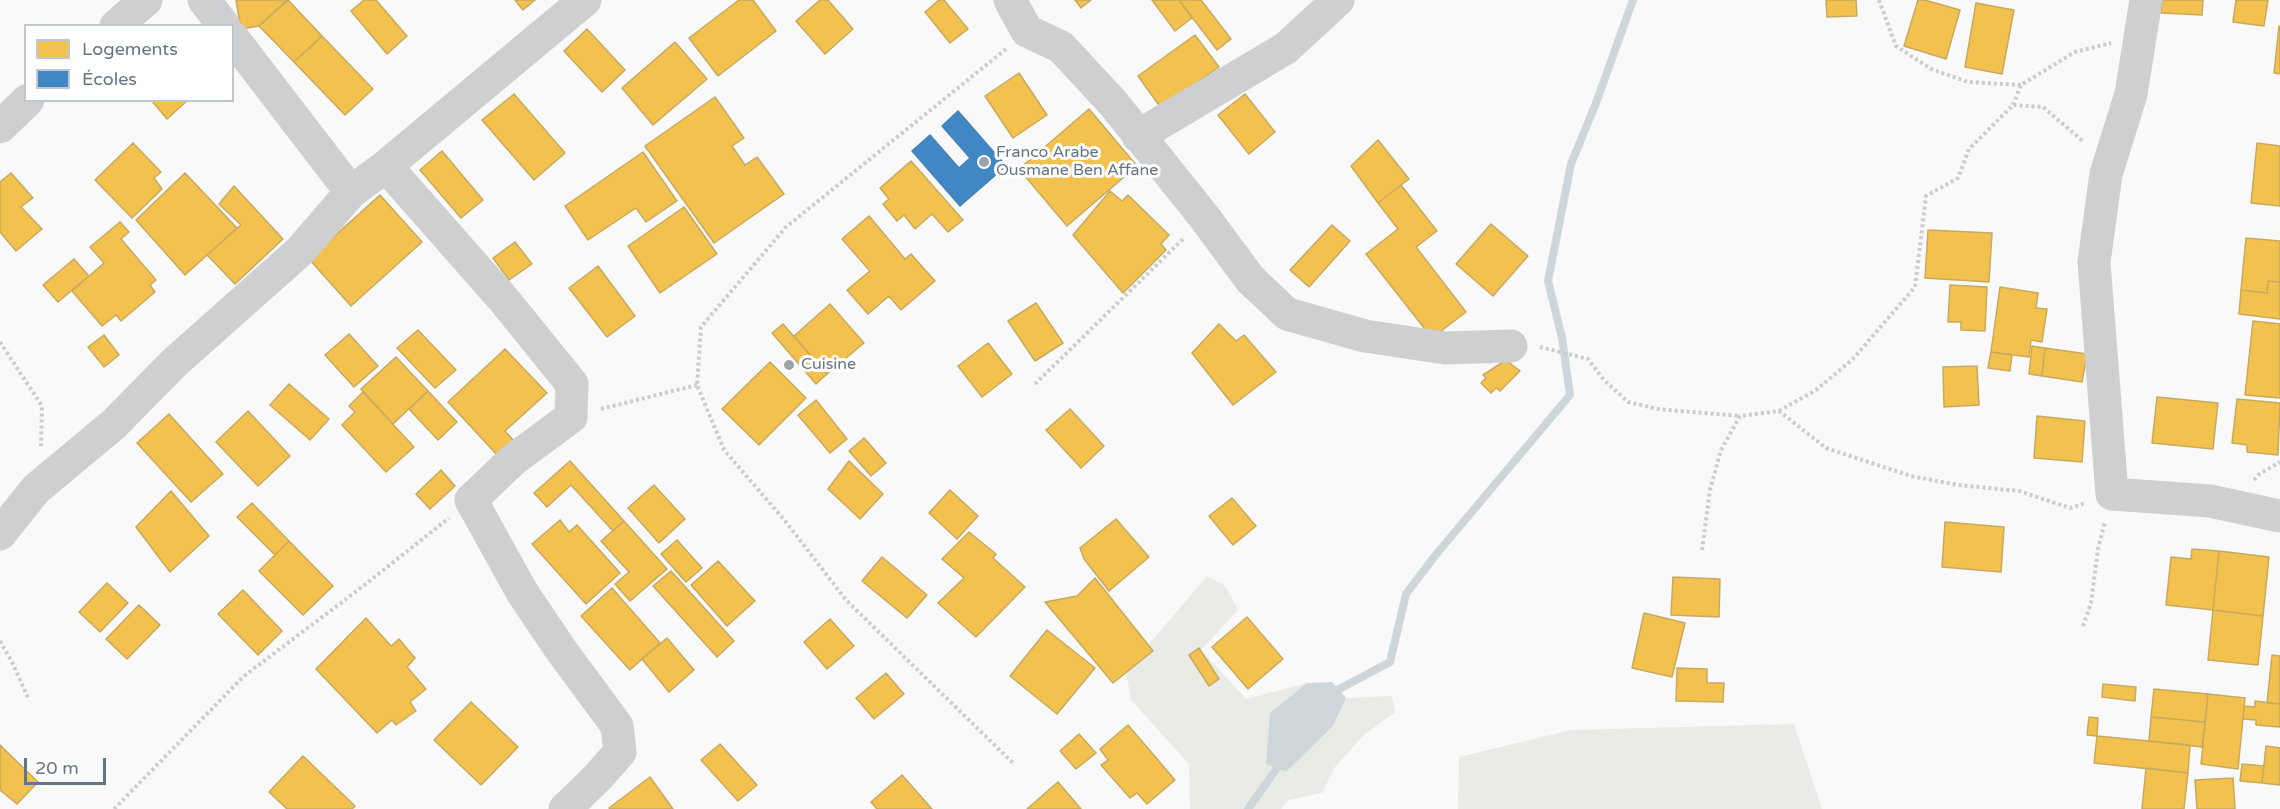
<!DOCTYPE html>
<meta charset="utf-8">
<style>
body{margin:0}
#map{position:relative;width:2280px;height:809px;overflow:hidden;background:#f9f9f9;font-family:"Varela Round",sans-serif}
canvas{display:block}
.legend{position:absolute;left:24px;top:24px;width:210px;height:78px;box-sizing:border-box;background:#fff;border:2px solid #c1c8cd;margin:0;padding:8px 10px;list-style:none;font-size:18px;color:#657683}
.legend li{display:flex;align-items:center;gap:12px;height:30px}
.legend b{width:30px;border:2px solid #c1c8cd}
.scale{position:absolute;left:24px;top:758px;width:82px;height:27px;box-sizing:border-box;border:3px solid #657683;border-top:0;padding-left:8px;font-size:18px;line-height:21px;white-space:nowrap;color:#657683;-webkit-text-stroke:4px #fff;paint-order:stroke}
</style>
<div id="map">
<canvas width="2280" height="809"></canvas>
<ul class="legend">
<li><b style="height:16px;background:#f2c14e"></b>Logements</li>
<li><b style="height:16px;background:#3f88c5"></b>Écoles</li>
</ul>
<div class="scale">20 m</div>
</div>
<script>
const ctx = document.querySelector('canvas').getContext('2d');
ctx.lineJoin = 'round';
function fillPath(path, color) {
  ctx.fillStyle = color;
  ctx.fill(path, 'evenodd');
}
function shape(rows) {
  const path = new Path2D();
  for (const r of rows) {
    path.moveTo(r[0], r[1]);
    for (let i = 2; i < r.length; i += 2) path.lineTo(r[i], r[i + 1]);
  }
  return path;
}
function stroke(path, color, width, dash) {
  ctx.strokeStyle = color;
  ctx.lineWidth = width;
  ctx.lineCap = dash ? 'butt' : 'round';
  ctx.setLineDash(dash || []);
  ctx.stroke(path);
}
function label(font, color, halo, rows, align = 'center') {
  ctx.font = font + ' "Varela Round",sans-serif';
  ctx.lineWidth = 6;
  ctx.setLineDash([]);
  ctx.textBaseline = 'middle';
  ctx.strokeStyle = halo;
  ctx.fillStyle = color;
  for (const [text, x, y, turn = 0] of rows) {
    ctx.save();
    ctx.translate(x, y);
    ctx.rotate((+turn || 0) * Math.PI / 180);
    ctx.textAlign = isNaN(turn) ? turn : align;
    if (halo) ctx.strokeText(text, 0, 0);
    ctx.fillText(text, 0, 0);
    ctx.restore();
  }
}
fillPath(shape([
 [1207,576,1225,586,1238,610,1201,650,1246,699,1307,683,1270,713,1286,772,1333,726,1346,698,1392,696,1395,712,1365,734,1335,767,1322,793,1289,800,1281,809,1190,809,1189,764,1131,700,1126,671],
 [1794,724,1822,809,1458,809,1459,757,1571,730]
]), '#e8ebe6');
fillPath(shape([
 [1332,682,1346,698,1333,726,1286,772,1266,764,1270,713,1307,683]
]), '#ced6d9');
const homes = shape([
 [236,0,287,0,259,26,241,29,236,0],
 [288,0,322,36,294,62,259,26,288,0],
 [364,0,376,0,407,36,387,54,351,11,364,0],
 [515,0,535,0,523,10,515,0],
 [739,0,753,0,776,31,718,76,689,38,739,0],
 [820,0,828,0,853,29,825,54,796,21,820,0],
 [939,0,944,0,968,29,950,43,925,12,939,0],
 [1075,0,1091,0,1081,8,1075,0],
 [1152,0,1179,0,1192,18,1175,31,1152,0],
 [1179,0,1201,0,1231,39,1217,50,1179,0],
 [1826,0,1856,0,1857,16,1827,17,1826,0],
 [1918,0,1925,0,1960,10,1946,59,1904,46,1918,0],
 [2162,0,2203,0,2202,15,2161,13,2162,0],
 [2236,0,2268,0,2264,26,2233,22,2236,0],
 [1976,3,2014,10,2002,74,1965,67,1976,3],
 [2279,26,2280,26,2280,74,2274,73,2279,26],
 [587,29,625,70,602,92,564,51,587,29],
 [1195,35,1219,67,1161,108,1138,76,1195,35],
 [322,36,373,89,345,115,294,62,322,36],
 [675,42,707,79,653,125,622,88,675,42],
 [1019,73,1047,115,1013,138,985,96,1019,73],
 [514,94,565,153,534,180,482,120,514,94],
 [1245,94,1275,132,1249,154,1218,115,1245,94],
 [715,97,744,138,732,146,745,165,757,157,784,194,714,243,645,146,715,97],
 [151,100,188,100,167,119,151,100],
 [1089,109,1137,166,1067,226,1019,169,1089,109],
 [1378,140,1409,179,1378,203,1351,166,1378,140],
 [133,143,161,172,154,178,162,189,132,218,95,180,133,143],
 [2257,143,2280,146,2280,206,2251,203,2257,143],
 [442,151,483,200,461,218,420,170,442,151],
 [643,152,677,201,646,222,636,208,588,240,565,206,643,152],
 [911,161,963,220,948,232,932,214,915,229,904,215,897,221,883,204,889,199,880,188,911,161],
 [11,173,33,198,21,207,42,229,16,251,0,232,0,182,11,173],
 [185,173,237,228,185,275,136,220,185,173],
 [1401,185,1437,231,1416,247,1466,312,1432,338,1366,254,1398,229,1378,203,1401,185],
 [234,186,283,239,235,284,207,255,241,225,219,204,234,186],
 [1110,191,1122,201,1128,195,1169,235,1161,244,1166,250,1123,293,1073,235,1110,191],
 [380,195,422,242,351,306,309,259,380,195],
 [684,207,717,254,660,293,628,246,684,207],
 [869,216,905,259,911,254,935,281,901,310,889,296,868,314,847,290,870,271,842,239,869,216],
 [120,222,129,232,121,239,156,280,150,285,155,292,121,321,116,315,102,326,72,291,104,263,90,247,120,222],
 [1491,224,1528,256,1493,296,1456,264,1491,224],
 [1332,225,1350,241,1309,287,1290,270,1332,225],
 [1928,230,1992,233,1989,282,1925,278,1928,230],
 [2246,238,2280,241,2280,282,2268,281,2267,293,2241,290,2246,238],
 [515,242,532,264,509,280,493,258,515,242],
 [74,259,89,276,58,302,43,285,74,259],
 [598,266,635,316,607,337,569,288,598,266],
 [2268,281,2280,282,2280,319,2239,314,2241,290,2267,293,2268,281],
 [1950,285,1987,287,1985,331,1961,330,1961,322,1948,322,1950,285],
 [2000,287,2038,293,2036,308,2047,309,2042,342,2031,340,2029,357,1991,352,2000,287],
 [1036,303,1063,343,1035,361,1008,321,1036,303],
 [830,304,864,343,827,374,794,336,830,304],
 [2253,321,2280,324,2280,398,2245,395,2253,321],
 [783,324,827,374,816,384,772,333,783,324],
 [1219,324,1236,341,1244,335,1276,372,1233,405,1192,353,1219,324],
 [418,330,456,370,435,388,397,348,418,330],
 [349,334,378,366,354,387,325,355,349,334],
 [104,335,119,355,104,367,88,347,104,335],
 [988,343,1012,374,982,397,958,366,988,343],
 [2032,346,2045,348,2042,376,2029,374,2032,346],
 [2045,348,2087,354,2082,382,2042,376,2045,348],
 [505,349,547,393,505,431,515,442,499,457,448,402,505,349],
 [1991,352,2012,355,2010,371,1988,368,1991,352],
 [396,357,428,391,393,424,361,389,396,357],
 [1506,360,1520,371,1500,391,1496,388,1491,393,1481,383,1486,378,1483,375,1506,360],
 [770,362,806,398,759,445,722,409,770,362],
 [1977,366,1979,405,1944,407,1943,367,1977,366],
 [289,384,329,419,310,440,270,405,289,384],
 [428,391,457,422,438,440,409,409,428,391],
 [363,392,414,447,386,472,342,425,355,412,349,406,363,392],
 [2157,397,2218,403,2213,449,2152,443,2157,397],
 [2237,399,2280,403,2278,455,2247,452,2247,445,2232,443,2237,399],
 [816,400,847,439,830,453,798,415,816,400],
 [1070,409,1104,446,1081,468,1046,430,1070,409],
 [248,411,290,456,258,486,216,442,248,411],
 [169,414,223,474,191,502,137,443,169,414],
 [2037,416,2085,421,2082,462,2034,458,2037,416],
 [864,438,886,463,871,476,849,451,864,438],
 [570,461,624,521,613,531,571,485,547,507,534,493,570,461],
 [849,461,883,494,860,519,828,489,849,461],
 [441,470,455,486,430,509,416,494,441,470],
 [654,485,685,519,659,543,628,508,654,485],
 [950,490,978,516,957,539,929,513,950,490],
 [171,491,209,536,170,572,136,527,171,491],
 [1232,498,1256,526,1233,545,1209,516,1232,498],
 [252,503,289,541,275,555,237,517,252,503],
 [1116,519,1149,557,1109,591,1084,559,1080,548,1116,519],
 [560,520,569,532,577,525,620,573,586,604,532,544,560,520],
 [624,521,667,569,630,601,615,584,629,572,601,541,624,521],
 [1945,522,2004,527,2001,572,1942,567,1945,522],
 [969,532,996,554,993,558,1025,587,976,637,938,603,964,578,942,559,969,532],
 [677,540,702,568,686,582,661,554,677,540],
 [289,541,333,586,303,615,259,571,289,541],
 [2192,549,2219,551,2213,610,2166,605,2171,557,2191,559,2192,549],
 [2219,551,2269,557,2263,616,2213,610,2219,551],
 [882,557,927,595,907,618,862,581,882,557],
 [718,561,755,601,727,626,691,585,718,561],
 [671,571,734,641,717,657,653,586,671,571],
 [1673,577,1720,579,1719,617,1671,615,1673,577],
 [1095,578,1153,651,1113,683,1045,602,1077,596,1095,578],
 [107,583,128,603,100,632,79,612,107,583],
 [612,588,660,643,630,670,581,616,612,588],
 [243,590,282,631,258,655,218,614,243,590],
 [139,605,160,625,127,659,106,639,139,605],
 [2213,610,2263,616,2258,665,2208,660,2213,610],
 [1644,613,1685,623,1672,677,1632,668,1644,613],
 [1247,617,1283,659,1248,689,1212,647,1247,617],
 [366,618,391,646,399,639,415,658,407,667,426,689,410,702,416,711,396,725,392,720,377,733,316,669,366,618],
 [830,619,854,646,827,669,804,642,830,619],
 [1047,630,1095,668,1057,714,1010,676,1047,630],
 [667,638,694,670,669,692,642,659,667,638],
 [1199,648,1219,679,1209,686,1189,655,1199,648],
 [2272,655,2280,656,2280,704,2267,703,2272,655],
 [1677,668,1707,669,1707,683,1724,683,1723,702,1676,701,1677,668],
 [886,673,904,694,874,719,856,698,886,673],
 [2103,684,2136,687,2135,701,2102,697,2103,684],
 [2154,689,2208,694,2205,722,2151,717,2154,689],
 [2208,694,2245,698,2238,769,2201,764,2208,694],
 [2255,701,2280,704,2280,727,2256,725,2256,720,2243,719,2244,706,2255,707,2255,701],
 [471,702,518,747,481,785,434,740,471,702],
 [2089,717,2098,718,2097,736,2087,735,2089,717],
 [2151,717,2205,722,2202,747,2149,741,2151,717],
 [1128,725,1175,780,1147,804,1137,793,1130,798,1101,765,1108,760,1100,749,1128,725],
 [1079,734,1096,753,1076,769,1060,751,1079,734],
 [2097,736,2190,745,2188,773,2094,763,2097,736],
 [720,744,757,785,738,801,701,760,720,744],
 [0,745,38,782,17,804,0,790,0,745],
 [2266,746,2280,748,2280,785,2262,783,2266,746],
 [303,756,355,806,352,809,287,809,269,792,303,756],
 [2242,764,2264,766,2262,783,2240,781,2242,764],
 [2146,768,2188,773,2184,809,2142,809,2146,768],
 [902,775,932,809,877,809,871,802,902,775],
 [650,777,673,809,610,809,609,808,650,777],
 [2233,778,2235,809,2197,809,2195,780,2233,778],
 [1058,782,1081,809,1027,809,1058,782]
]);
fillPath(homes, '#f2c14e');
stroke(homes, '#c8aa5e', 1.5);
const schools = shape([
 [958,111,1006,166,960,206,912,151,930,135,959,168,970,158,942,126,958,111]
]);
fillPath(schools, '#3f88c5');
stroke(schools, '#4a83b1', 1.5);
stroke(shape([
 [1330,694,1390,662,1406,594,1434,557,1570,395,1562,338,1548,281,1571,164,1596,103,1633,0],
 [1248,809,1282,761]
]), '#ced6d9', 8);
stroke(shape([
 [1879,0,1896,46,1931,69,1968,82,2021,85],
 [1006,49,786,227,701,327,697,385,724,450,786,522,846,600,1014,764],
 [2013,105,2021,85,2075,52,2111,43],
 [0,342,42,406,41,446],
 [1540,347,1588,359,1604,380,1628,402,1658,409,1740,416],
 [1035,384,1183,239],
 [601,409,697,385],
 [1779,411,1816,390,1852,360,1915,287,1926,196,1958,178,1969,149,2013,105,2043,107,2084,142],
 [2254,480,2258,475,2280,462],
 [1702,550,1710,490,1721,450,1740,416,1779,411,1826,448,1911,476,1958,485,2019,491,2070,508,2086,503],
 [2083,626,2091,603,2098,549,2105,521],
 [0,641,12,662,29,700],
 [114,809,244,676,362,587,449,518]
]), '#cbcccd', 4, [3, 3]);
stroke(shape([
 [204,0,224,26],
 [1010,0,1027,31,1061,47,1113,103,1205,218,1250,279,1287,314,1365,336,1445,348,1511,346],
 [2146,0,2131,94,2106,174,2094,262,2112,494,2210,501,2280,516],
 [116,26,146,0],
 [232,37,351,192],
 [0,127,28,100],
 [1138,136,1286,48,1338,0],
 [386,166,504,300,572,384,571,417,513,460,471,500,522,592,561,650,617,726,620,752,597,778,565,809],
 [0,534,36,489,114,424,174,363,300,251,351,192,386,166,585,0]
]), '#cecfd0', 33);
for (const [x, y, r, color] of [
 [984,162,6,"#99a4ac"],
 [789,365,6,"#99a4ac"]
]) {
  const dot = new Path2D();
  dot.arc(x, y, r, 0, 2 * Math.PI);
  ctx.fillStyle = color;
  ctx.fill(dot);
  stroke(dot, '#fff', 2);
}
label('16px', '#657683', '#fff', [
 ["Franco Arabe",996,153],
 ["Ousmane Ben Affane",996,171],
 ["Cuisine",801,365]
], 'left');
</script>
